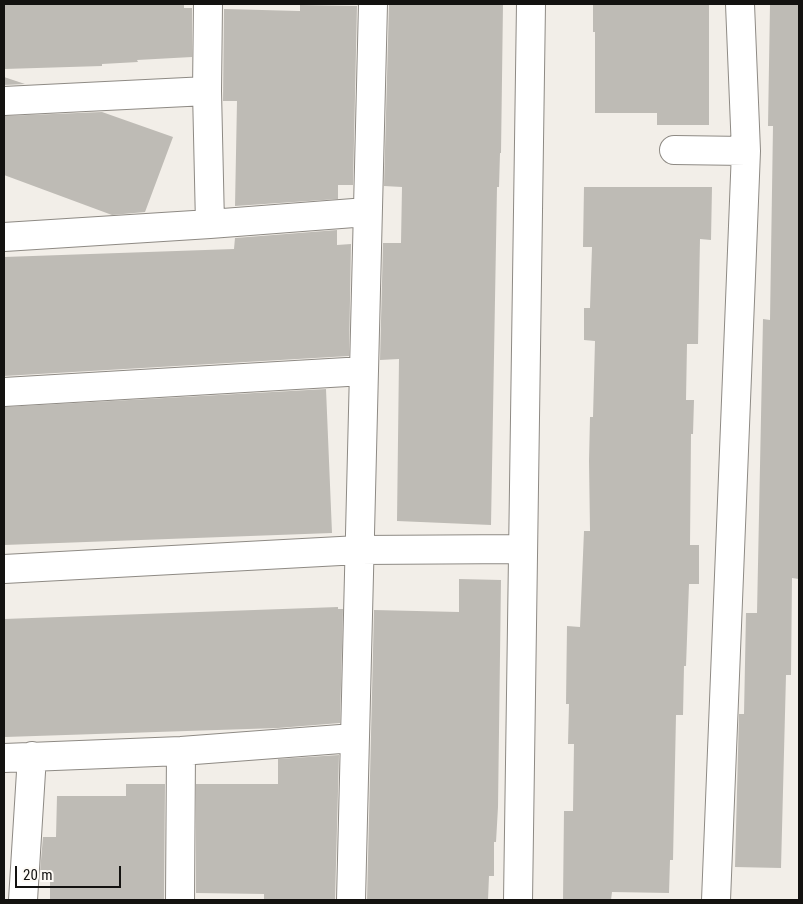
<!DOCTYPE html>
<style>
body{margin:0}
#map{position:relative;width:803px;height:904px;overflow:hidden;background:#f2eee8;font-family:"Roboto Condensed",sans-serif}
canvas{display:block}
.frame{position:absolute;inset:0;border:5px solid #131210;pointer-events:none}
.scale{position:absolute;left:15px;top:866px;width:106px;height:22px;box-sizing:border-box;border:2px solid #131210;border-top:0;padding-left:6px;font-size:15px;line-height:18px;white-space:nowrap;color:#131210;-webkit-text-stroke:4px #fefbf6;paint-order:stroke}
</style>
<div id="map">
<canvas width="803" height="904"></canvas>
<div class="frame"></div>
<div class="scale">20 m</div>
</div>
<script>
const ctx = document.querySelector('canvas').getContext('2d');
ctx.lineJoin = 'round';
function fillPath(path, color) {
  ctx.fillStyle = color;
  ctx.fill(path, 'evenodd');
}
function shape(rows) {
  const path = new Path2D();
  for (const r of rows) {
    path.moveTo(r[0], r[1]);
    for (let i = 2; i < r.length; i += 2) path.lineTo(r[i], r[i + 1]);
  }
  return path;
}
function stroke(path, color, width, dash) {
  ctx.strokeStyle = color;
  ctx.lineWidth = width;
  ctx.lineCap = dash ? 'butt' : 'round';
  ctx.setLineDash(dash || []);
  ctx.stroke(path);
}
fillPath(shape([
 [4,4,184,4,184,8,192,8,192,57,137,60,138,62,102,64,102,66,4,69],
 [389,4,503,4,501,153,500,153,499,187,497,187,491,525,397,521,399,359,380,360,383,243,401,243,402,187,384,186],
 [593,4,709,4,709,125,657,125,657,113,595,113,595,32,593,32],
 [770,4,799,4,799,579,792,578,791,675,786,675,781,868,735,867,739,714,744,714,746,613,757,613,763,319,770,320,773,126,768,126],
 [300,5,357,6,353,185,338,185,338,199,235,206,237,101,223,101,224,9,300,11],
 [4,77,25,84,4,85],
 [102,112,173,137,145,212,112,215,4,175,4,116],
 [584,187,712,187,711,240,700,239,698,344,687,344,686,400,694,400,693,434,691,434,690,545,699,545,699,584,689,584,686,666,684,666,683,715,676,715,673,860,670,860,669,893,612,892,611,900,563,900,564,811,573,811,574,744,568,744,569,704,566,704,567,626,580,627,584,531,590,531,589,461,590,417,593,417,595,341,584,340,584,308,590,308,592,247,583,247],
 [337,230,337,245,351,244,349,356,4,376,4,257,234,249,235,238],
 [326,389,332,533,4,545,4,407],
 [459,579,501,580,498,807,496,842,494,842,494,876,489,876,488,900,367,900,374,610,459,612],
 [338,607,338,609,343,609,340,723,278,728,5,737,4,619],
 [339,755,335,900,264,900,264,894,196,893,196,784,278,784,278,759],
 [126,784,165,784,164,900,50,900,50,872,40,872,43,837,56,837,57,796,126,796]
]), '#bebbb5');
const minor = shape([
 [208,4,207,91,210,224],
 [4,101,207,91],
 [674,150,746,151],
 [4,237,210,224,367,212],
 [4,392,364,371],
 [4,569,359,550,523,549],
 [4,758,181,751,354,738],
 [23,900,32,756],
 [180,900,181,751],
 [351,900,373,4],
 [518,900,531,4],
 [716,900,746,151,740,4]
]);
stroke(minor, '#8e8a84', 30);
stroke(minor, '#fff', 28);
</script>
